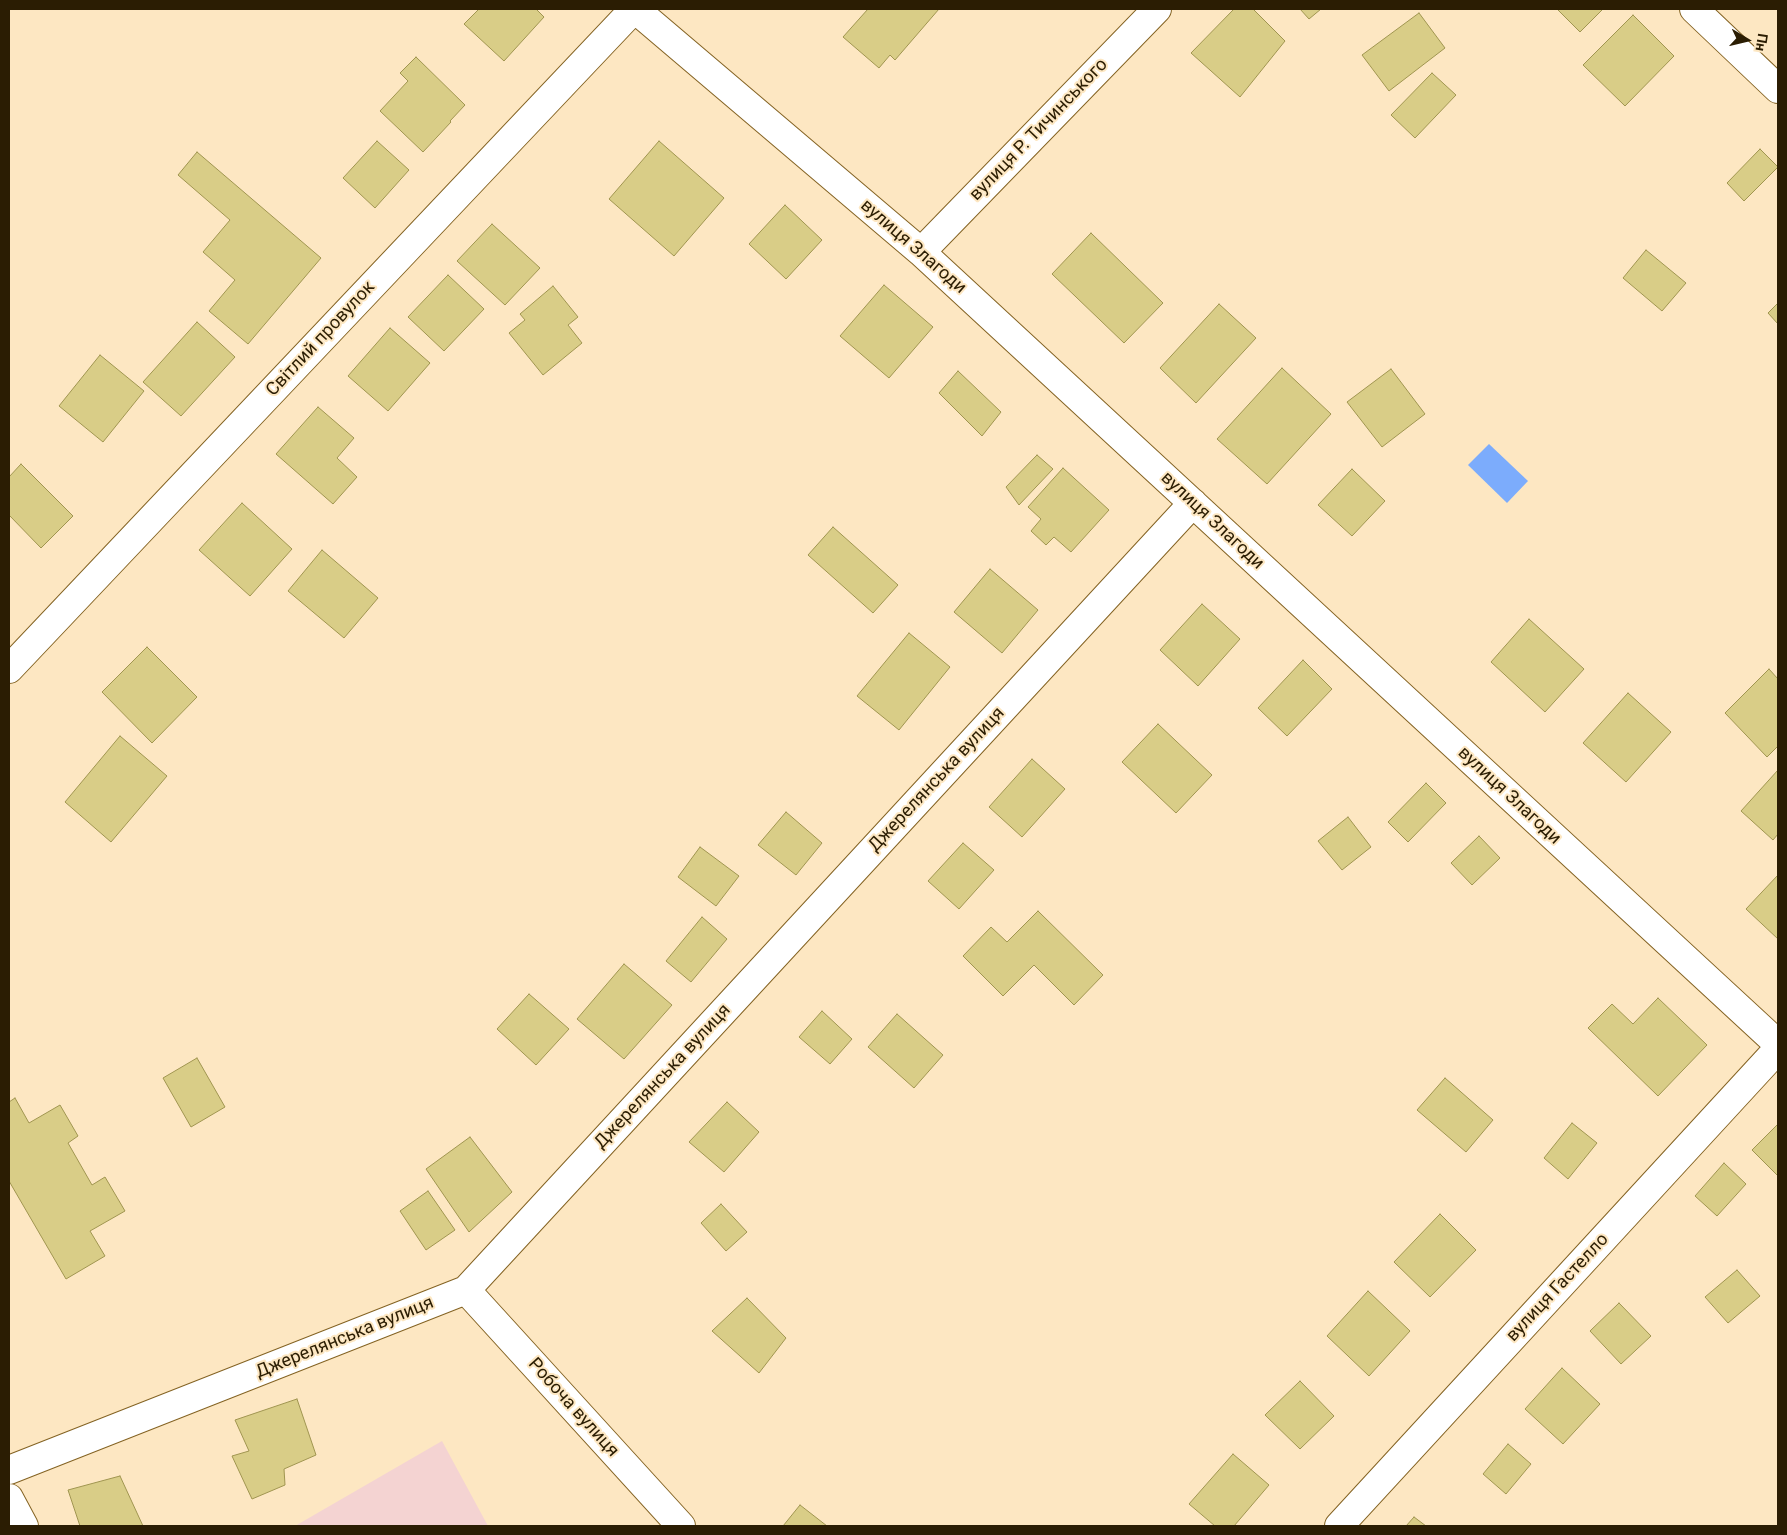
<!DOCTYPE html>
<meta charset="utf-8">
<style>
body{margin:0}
#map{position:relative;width:1787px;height:1535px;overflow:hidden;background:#fde7c2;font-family:Roboto,sans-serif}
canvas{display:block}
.frame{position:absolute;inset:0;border:10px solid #2b1d03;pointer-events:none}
.north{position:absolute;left:1722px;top:15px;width:50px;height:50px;-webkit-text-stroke:4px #fde7c2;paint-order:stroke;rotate:99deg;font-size:14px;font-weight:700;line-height:20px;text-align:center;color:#2b1d03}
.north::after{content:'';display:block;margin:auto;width:18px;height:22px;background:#2b1d03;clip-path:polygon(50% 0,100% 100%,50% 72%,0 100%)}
</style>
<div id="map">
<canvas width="1787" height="1535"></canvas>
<div class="frame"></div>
<div class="north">Пн</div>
</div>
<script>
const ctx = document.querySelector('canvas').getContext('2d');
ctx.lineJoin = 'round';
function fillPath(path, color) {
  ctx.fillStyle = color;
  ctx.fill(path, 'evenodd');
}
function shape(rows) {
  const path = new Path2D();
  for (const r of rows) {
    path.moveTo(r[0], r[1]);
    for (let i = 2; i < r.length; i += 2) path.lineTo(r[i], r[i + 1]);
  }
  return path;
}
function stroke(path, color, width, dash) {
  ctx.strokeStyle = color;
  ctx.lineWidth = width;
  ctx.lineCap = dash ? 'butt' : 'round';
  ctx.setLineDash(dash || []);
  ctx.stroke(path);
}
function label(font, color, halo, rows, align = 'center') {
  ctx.font = font + ' Roboto,sans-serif';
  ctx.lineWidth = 4;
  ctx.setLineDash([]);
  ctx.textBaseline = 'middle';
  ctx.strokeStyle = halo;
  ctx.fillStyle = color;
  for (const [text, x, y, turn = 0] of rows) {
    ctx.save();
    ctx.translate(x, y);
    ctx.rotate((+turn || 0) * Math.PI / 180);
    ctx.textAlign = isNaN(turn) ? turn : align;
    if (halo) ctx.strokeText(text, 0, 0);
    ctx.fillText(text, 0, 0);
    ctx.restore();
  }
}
fillPath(shape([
 [442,1441,488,1526,295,1526]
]), '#f4d3d2');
fillPath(shape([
 [1489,444,1528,481,1507,503,1468,465]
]), '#7cacfc');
const building = shape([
 [479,9,536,9,544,17,504,61,464,24,479,9],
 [868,9,939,9,895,60,890,55,879,68,843,37,868,9],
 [1234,9,1253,9,1285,41,1240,97,1191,53,1234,9],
 [1300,9,1321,9,1309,19,1300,9],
 [1559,9,1603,9,1580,32,1558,10,1559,9],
 [1419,13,1445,48,1389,91,1362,55,1419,13],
 [1633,15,1674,56,1625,106,1583,65,1633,15],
 [416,57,465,105,450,121,451,122,423,152,380,111,408,81,400,73,416,57],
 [1432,73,1456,95,1415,138,1391,115,1432,73],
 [377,141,409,170,375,208,343,178,377,141],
 [659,141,724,198,674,256,609,199,659,141],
 [1760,149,1778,167,1744,201,1727,183,1760,149],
 [197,152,321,258,248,344,209,311,235,280,203,252,230,220,178,175,197,152],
 [785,205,822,240,786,279,749,244,785,205],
 [492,224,540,268,505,305,457,261,492,224],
 [1091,233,1163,303,1124,343,1052,274,1091,233],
 [1646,250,1686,283,1662,311,1623,278,1646,250],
 [448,275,484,309,444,351,408,317,448,275],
 [884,285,933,327,889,378,840,336,884,285],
 [553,286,578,317,568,325,582,343,543,375,509,333,525,320,520,314,553,286],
 [1778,303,1778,324,1768,313,1778,303],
 [1219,304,1256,338,1196,403,1160,368,1219,304],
 [197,322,235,357,181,416,143,382,197,322],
 [390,328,430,363,388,411,348,376,390,328],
 [100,355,144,391,103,442,59,406,100,355],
 [1282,368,1331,414,1267,484,1217,439,1282,368],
 [1391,369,1425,414,1382,447,1347,402,1391,369],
 [958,371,1001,412,982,436,939,393,958,371],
 [318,407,354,438,337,458,357,477,333,504,276,454,318,407],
 [1037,455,1053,469,1019,505,1006,487,1037,455],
 [21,464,73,516,41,548,9,515,9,477,21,464],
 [1063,468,1109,510,1071,552,1054,537,1046,545,1031,531,1041,519,1028,507,1063,468],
 [1352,469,1385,501,1352,536,1318,505,1352,469],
 [242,503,292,549,250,596,199,550,242,503],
 [833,527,898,585,873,613,808,555,833,527],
 [322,550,378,598,344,638,288,591,322,550],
 [990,569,1038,610,1002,653,954,612,990,569],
 [1202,604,1240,639,1198,686,1160,650,1202,604],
 [1529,619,1584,669,1545,712,1491,662,1529,619],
 [909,633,950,667,899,730,857,696,909,633],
 [147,647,197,697,152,743,102,692,147,647],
 [1303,660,1332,689,1287,736,1258,708,1303,660],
 [1769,669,1778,679,1778,746,1767,757,1725,713,1769,669],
 [1628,693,1671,732,1626,782,1583,743,1628,693],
 [1158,724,1212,775,1176,813,1122,762,1158,724],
 [120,736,167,776,111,842,65,802,120,736],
 [1032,759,1065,789,1022,837,989,807,1032,759],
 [1778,770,1778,834,1773,840,1741,811,1778,770],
 [1426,783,1446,803,1408,842,1388,822,1426,783],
 [786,812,822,843,796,875,758,845,786,812],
 [1348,817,1371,847,1342,870,1318,841,1348,817],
 [1479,836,1500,858,1472,885,1451,863,1479,836],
 [963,843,994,870,959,909,928,881,963,843],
 [700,847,739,876,716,906,678,877,700,847],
 [1778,875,1778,939,1746,909,1778,875],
 [1038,911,1103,975,1074,1005,1034,965,1003,996,963,956,991,927,1007,942,1038,911],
 [702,917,727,939,691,982,666,961,702,917],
 [624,964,672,1005,624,1059,577,1019,624,964],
 [529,994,569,1029,536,1065,497,1029,529,994],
 [1658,998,1707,1045,1658,1096,1588,1028,1612,1004,1633,1024,1658,998],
 [822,1011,852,1039,830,1064,799,1037,822,1011],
 [897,1014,943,1055,914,1088,868,1047,897,1014],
 [197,1058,225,1107,191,1127,163,1078,197,1058],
 [1445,1078,1493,1120,1466,1152,1417,1110,1445,1078],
 [15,1098,29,1123,60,1105,78,1136,68,1143,92,1185,105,1177,125,1211,90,1231,105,1256,66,1279,9,1181,9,1102,15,1098],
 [727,1102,759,1132,724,1172,689,1142,727,1102],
 [1572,1123,1597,1143,1568,1179,1544,1158,1572,1123],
 [1778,1124,1778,1176,1752,1150,1778,1124],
 [470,1137,512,1192,469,1232,426,1169,470,1137],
 [1724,1163,1746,1184,1717,1216,1695,1196,1724,1163],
 [428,1191,455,1230,426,1250,400,1211,428,1191],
 [721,1204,747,1232,726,1251,701,1223,721,1204],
 [1440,1214,1476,1250,1430,1297,1394,1262,1440,1214],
 [1737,1270,1760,1296,1728,1323,1705,1297,1737,1270],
 [1368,1291,1410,1331,1369,1376,1327,1336,1368,1291],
 [747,1298,786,1338,759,1373,712,1331,747,1298],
 [1619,1303,1651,1336,1621,1364,1590,1331,1619,1303],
 [1562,1368,1600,1404,1563,1444,1525,1409,1562,1368],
 [1300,1381,1334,1416,1300,1449,1265,1415,1300,1381],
 [297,1399,316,1455,284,1469,285,1485,252,1499,232,1456,249,1451,235,1420,297,1399],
 [1508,1444,1531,1464,1506,1494,1483,1474,1508,1444],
 [1233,1454,1269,1485,1234,1526,1215,1526,1189,1504,1233,1454],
 [120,1476,143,1526,80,1526,68,1490,120,1476],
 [800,1505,827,1526,783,1526,800,1505],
 [1414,1517,1426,1526,1406,1526,1414,1517]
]);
fillPath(building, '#d9cd87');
stroke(building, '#a09550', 1);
const minor = shape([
 [635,9,921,252,1778,1044],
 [1694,9,1778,89],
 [921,252,1157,9],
 [9,669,634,9],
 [466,1290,681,1526],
 [9,1470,466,1290,1193,503],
 [9,1498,24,1526],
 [1339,1526,1778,1049]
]);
stroke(minor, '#846323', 30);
stroke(minor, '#fff', 28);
label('18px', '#2b1d03', '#fde7c2', [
 ["вулиця Р. Тичинського",1039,130,-46],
 ["вулиця Злагоди",913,247,41],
 ["Світлий провулок",321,339,-47],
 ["вулиця Злагоди",1212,521,43],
 ["Джерелянська вулиця",937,780,-47],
 ["вулиця Злагоди",1509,796,43],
 ["Джерелянська вулиця",663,1077,-47],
 ["вулиця Гастелло",1558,1288,-47],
 ["Джерелянська вулиця",345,1338,-22],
 ["Робоча вулиця",573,1408,48]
]);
</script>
